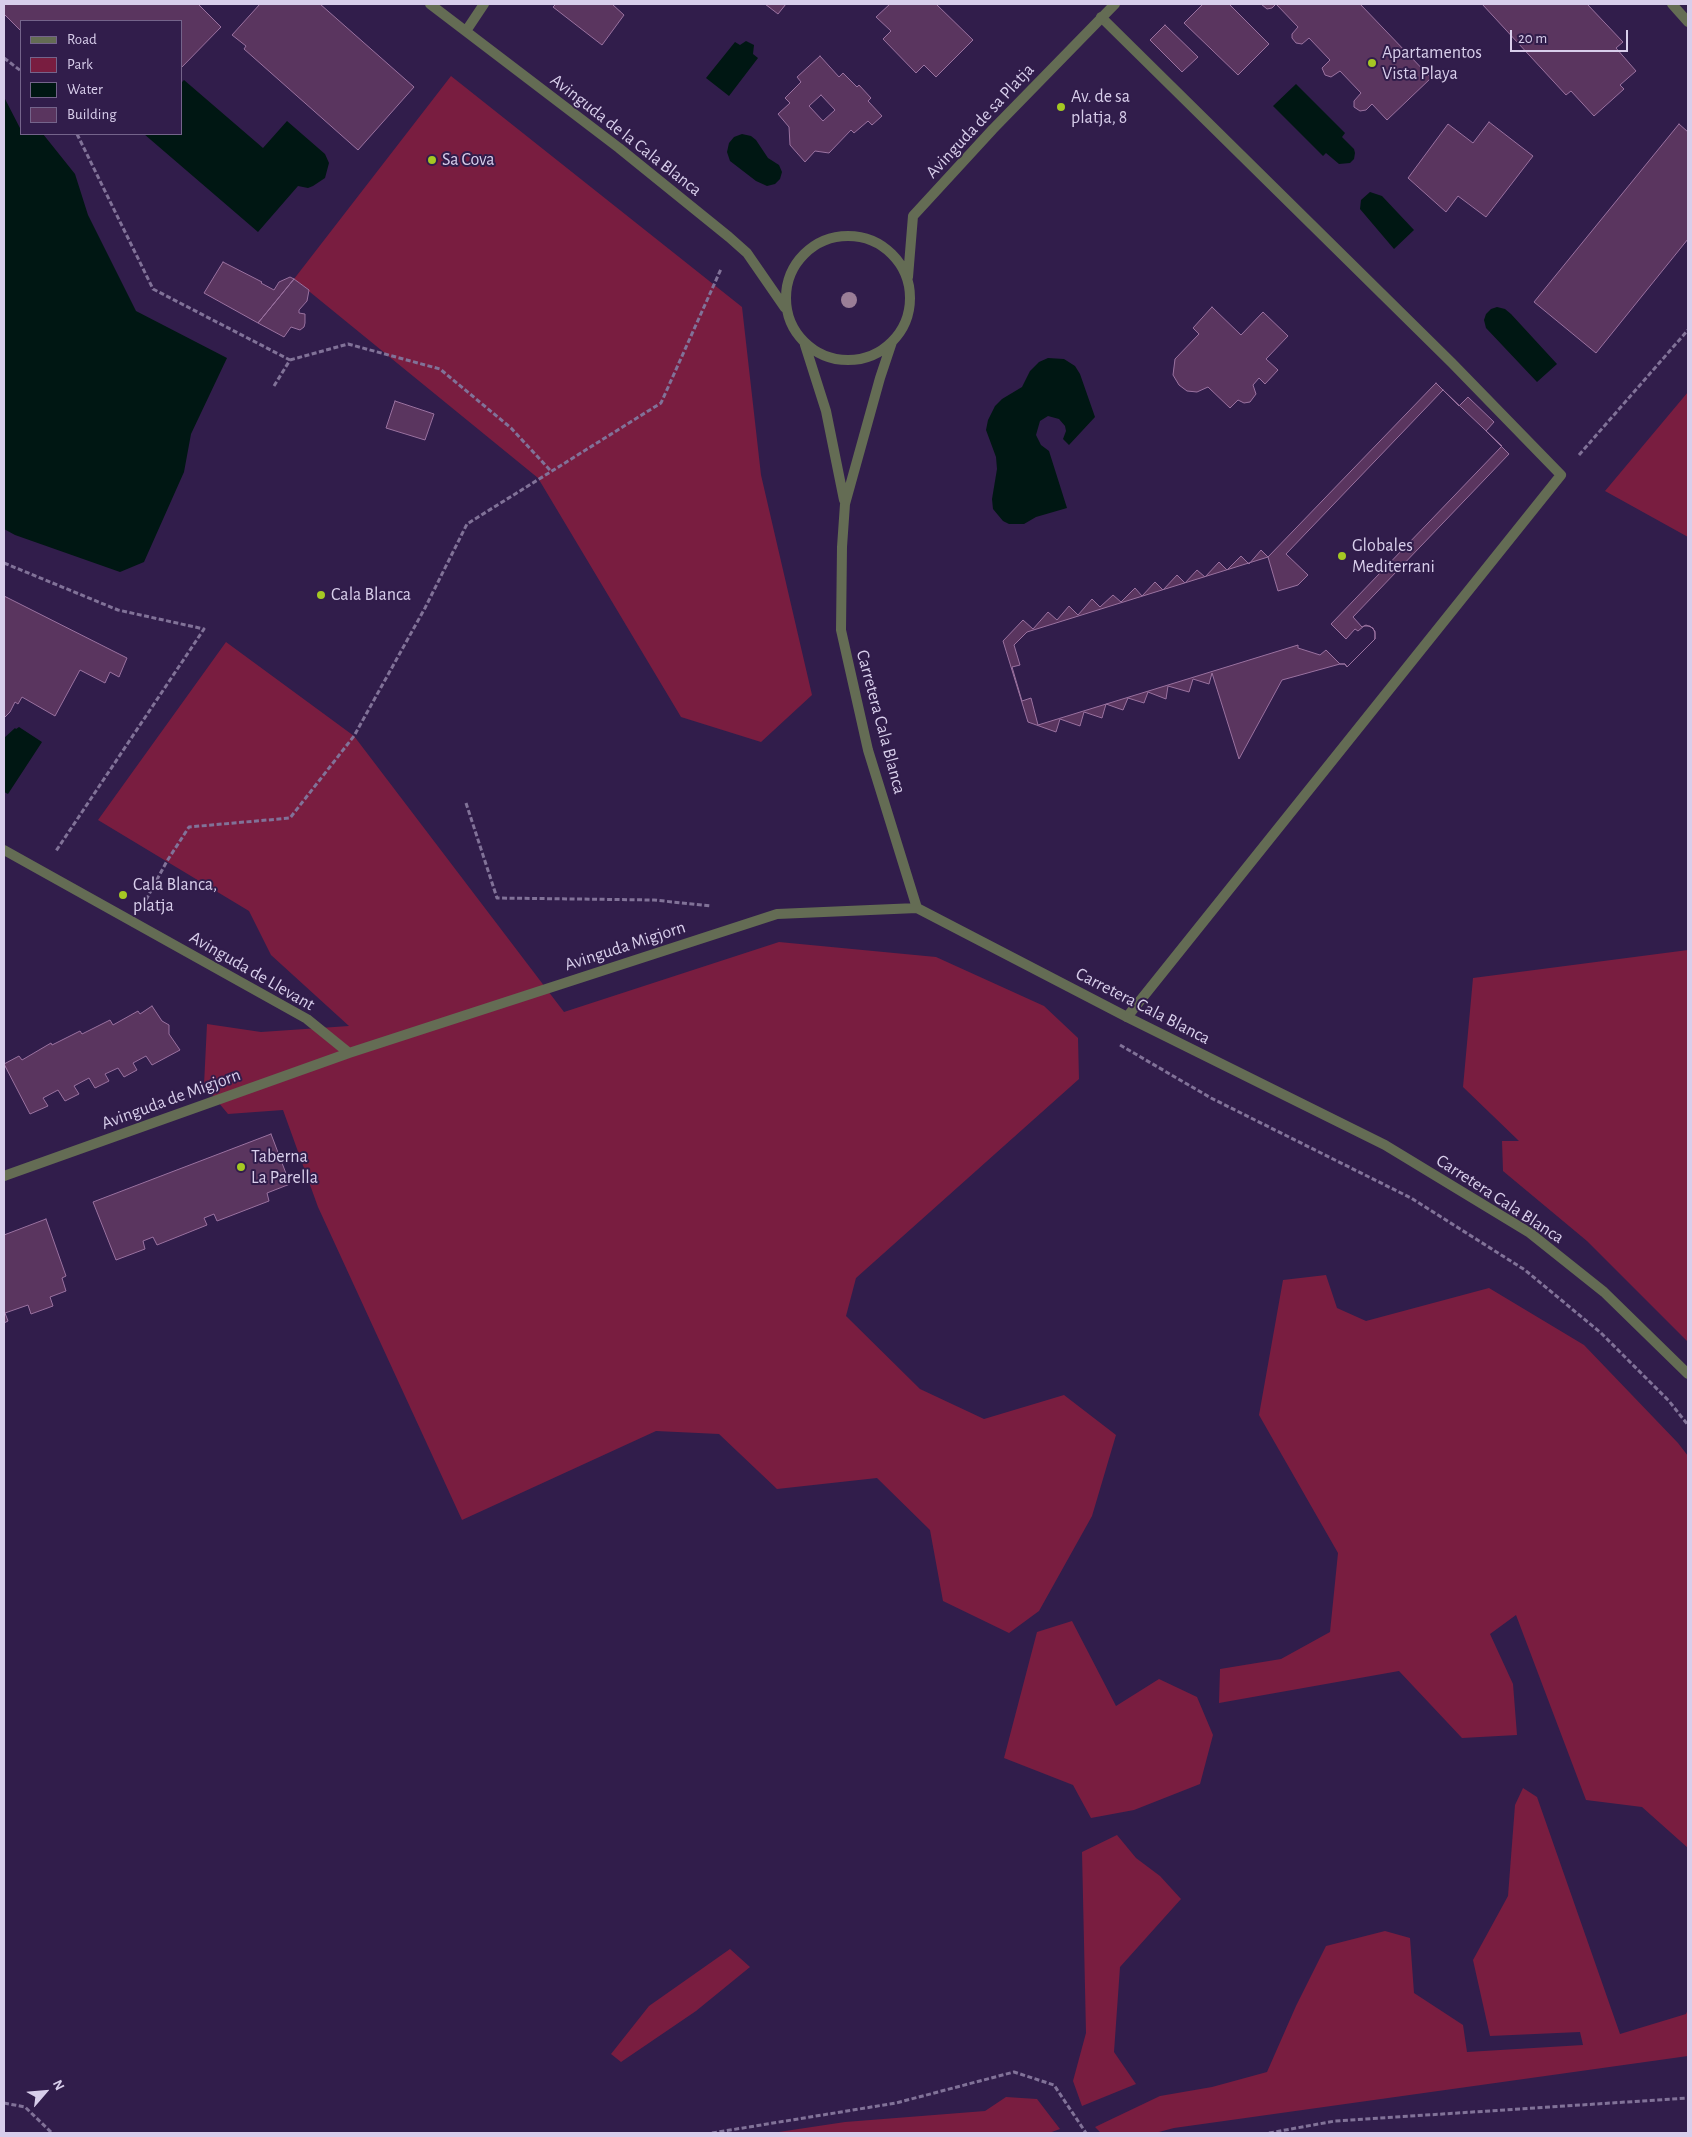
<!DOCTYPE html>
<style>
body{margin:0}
#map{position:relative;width:1692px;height:2137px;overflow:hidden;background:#311d4b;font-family:"Alegreya Sans",sans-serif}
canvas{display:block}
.frame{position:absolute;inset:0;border:5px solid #d8ceeb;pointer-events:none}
.legend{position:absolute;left:20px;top:20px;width:162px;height:115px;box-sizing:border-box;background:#311d4b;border:1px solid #74648b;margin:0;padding:6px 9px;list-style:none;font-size:15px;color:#d8ceeb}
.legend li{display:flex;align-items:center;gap:10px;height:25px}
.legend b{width:25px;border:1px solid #74648b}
.north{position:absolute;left:20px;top:2067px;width:50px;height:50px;-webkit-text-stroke:4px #311d4b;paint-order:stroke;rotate:63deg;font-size:14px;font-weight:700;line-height:20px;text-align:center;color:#d8ceeb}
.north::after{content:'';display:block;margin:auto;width:18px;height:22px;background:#d8ceeb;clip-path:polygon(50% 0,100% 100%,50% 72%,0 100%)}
.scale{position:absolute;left:1510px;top:30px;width:118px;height:22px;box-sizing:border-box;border:2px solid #d8ceeb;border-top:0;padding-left:6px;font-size:15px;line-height:18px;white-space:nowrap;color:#d8ceeb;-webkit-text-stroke:4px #311d4b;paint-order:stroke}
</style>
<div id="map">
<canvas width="1692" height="2137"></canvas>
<div class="frame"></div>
<ul class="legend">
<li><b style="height:6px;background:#646c54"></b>Road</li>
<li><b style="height:14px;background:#791d40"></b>Park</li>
<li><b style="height:14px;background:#001713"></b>Water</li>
<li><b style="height:14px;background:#5a355f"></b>Building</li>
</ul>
<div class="north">N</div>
<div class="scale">20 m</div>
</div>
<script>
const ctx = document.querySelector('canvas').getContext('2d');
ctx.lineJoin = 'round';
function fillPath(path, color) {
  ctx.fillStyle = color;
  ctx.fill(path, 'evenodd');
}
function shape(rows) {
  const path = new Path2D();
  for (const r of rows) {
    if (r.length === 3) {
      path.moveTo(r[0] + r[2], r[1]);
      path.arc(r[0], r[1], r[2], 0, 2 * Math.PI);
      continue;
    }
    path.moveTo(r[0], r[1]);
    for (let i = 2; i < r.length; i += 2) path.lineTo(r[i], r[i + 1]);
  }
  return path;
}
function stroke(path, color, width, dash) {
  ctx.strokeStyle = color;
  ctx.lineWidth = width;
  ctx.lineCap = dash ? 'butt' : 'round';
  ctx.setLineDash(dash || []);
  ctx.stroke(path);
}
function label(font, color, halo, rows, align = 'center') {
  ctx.font = font + ' "Alegreya Sans",sans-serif';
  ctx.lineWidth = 4;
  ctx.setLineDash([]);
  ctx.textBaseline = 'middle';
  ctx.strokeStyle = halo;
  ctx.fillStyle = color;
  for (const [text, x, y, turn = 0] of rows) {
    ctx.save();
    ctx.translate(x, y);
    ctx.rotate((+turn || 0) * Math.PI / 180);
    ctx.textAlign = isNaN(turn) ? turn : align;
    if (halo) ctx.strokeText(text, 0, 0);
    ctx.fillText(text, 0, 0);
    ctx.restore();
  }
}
fillPath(shape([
 [451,76,742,307,761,475,812,695,761,742,681,717,538,478,294,279],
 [1688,392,1688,537,1605,491],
 [226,642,354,736,564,1012,779,942,936,957,1044,1006,1078,1038,1079,1079,856,1278,846,1316,920,1389,984,1419,1064,1395,1116,1435,1092,1516,1039,1611,1009,1633,943,1601,930,1530,877,1478,777,1489,719,1434,656,1431,462,1520,318,1207,283,1110,228,1114,204,1085,207,1024,261,1032,349,1026,271,955,249,911,98,820],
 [1688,950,1688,1342,1587,1241,1503,1171,1502,1141,1519,1141,1463,1087,1473,978],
 [1326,1275,1337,1308,1366,1321,1489,1288,1584,1345,1678,1443,1688,1456,1688,1848,1642,1807,1586,1800,1516,1615,1490,1634,1513,1684,1517,1735,1462,1738,1399,1671,1219,1703,1220,1669,1281,1659,1330,1632,1338,1553,1259,1415,1283,1280],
 [1072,1621,1116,1706,1159,1679,1197,1697,1213,1735,1200,1784,1134,1810,1091,1818,1073,1785,1004,1758,1037,1632],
 [1523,1788,1537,1797,1620,2034,1686,2014,1688,2009,1688,2056,1174,2128,1155,2133,1101,2133,1095,2127,1160,2096,1212,2087,1267,2072,1296,2006,1326,1946,1385,1931,1410,1938,1414,1993,1463,2025,1467,2052,1583,2045,1580,2032,1490,2036,1473,1960,1508,1896,1515,1805],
 [1117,1835,1136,1858,1160,1876,1181,1899,1120,1967,1114,2052,1136,2084,1082,2106,1073,2081,1086,2033,1082,1852],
 [730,1949,750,1967,696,2011,621,2062,611,2054,649,2006],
 [1006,2097,1037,2099,1060,2129,1049,2133,772,2133,845,2122,985,2111]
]), '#791d40');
fillPath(shape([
 [746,41,754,45,753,54,758,58,729,96,706,78,735,42,740,45],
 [184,80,263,148,287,121,325,154,329,163,325,178,313,186,308,188,298,186,258,232,144,134,181,134,181,83],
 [1296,84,1345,133,1342,137,1354,149,1355,153,1354,159,1350,163,1339,164,1326,153,1323,156,1273,106],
 [4,97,21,130,21,134,43,134,75,174,88,215,136,311,227,358,191,434,184,472,144,562,120,572,15,535,4,529],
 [742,134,751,136,756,140,768,158,779,165,782,172,780,179,775,184,767,186,756,181,730,161,727,152,729,143,734,137],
 [1370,192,1382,196,1414,230,1394,249,1360,209,1361,200],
 [1497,307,1505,309,1511,314,1557,364,1537,382,1486,328,1484,320,1486,314,1491,309],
 [1048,358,1064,359,1075,366,1080,374,1095,417,1069,445,1063,439,1066,431,1065,426,1059,419,1048,416,1040,421,1036,435,1041,445,1049,451,1067,508,1036,517,1024,524,1009,524,1003,521,993,509,992,499,997,469,996,457,986,430,988,420,995,406,1002,399,1022,387,1030,371,1039,362],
 [19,727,42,742,8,794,4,792,4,738,15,728,16,729]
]), '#001713');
const building = shape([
 [4,4,198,4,221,27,181,68,181,21,21,21,21,31,4,14,4,4],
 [260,4,320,4,414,87,358,150,244,49,246,46,232,35,260,4],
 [556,4,612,4,624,15,602,45,553,7,556,4],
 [765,4,786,4,778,14,765,4],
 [890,4,936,4,973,40,936,77,924,65,916,73,883,39,891,31,876,17,890,4],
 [1203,4,1229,4,1269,44,1238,75,1184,23,1203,4],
 [1261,4,1276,4,1272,8,1267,9,1261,4],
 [1276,4,1360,4,1431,78,1387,120,1372,104,1366,110,1360,111,1354,107,1354,101,1361,93,1340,71,1331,77,1325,75,1322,68,1330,60,1309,38,1302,44,1296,43,1292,38,1292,34,1298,27,1276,4],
 [1482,4,1587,4,1623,42,1616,48,1636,71,1620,85,1624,89,1594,116,1571,91,1566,95,1482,4],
 [1165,25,1198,57,1182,72,1150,40,1165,25],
 [820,56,839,77,843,73,857,87,859,85,871,98,868,101,882,116,872,125,868,121,854,133,851,130,829,153,815,151,805,162,790,145,789,127,778,114,790,103,785,98,801,82,797,77,820,56],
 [821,95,835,110,823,121,809,106,821,95],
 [1489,122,1533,156,1486,217,1458,196,1446,212,1408,178,1448,124,1473,143,1489,122],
 [1679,124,1688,132,1688,239,1596,353,1534,302,1679,124],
 [223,262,262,282,261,283,274,290,279,282,290,277,294,279,258,323,204,293,223,262],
 [294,279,309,290,307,301,299,310,299,313,305,314,305,323,304,327,300,330,291,327,284,337,258,323,294,279],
 [1212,307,1241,335,1263,312,1288,336,1266,359,1278,370,1265,384,1259,378,1253,385,1256,394,1250,402,1244,403,1238,400,1230,408,1208,387,1197,392,1187,391,1179,385,1173,375,1175,359,1199,334,1193,328,1212,307],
 [1436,383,1459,406,1468,397,1494,422,1486,431,1509,454,1353,617,1362,627,1366,625,1373,628,1375,633,1375,639,1347,667,1345,664,1340,664,1282,680,1239,759,1212,673,1209,684,1193,679,1189,692,1168,686,1166,699,1148,692,1144,703,1128,698,1123,710,1106,704,1102,718,1084,712,1080,726,1060,719,1056,732,1028,722,1003,641,1023,620,1033,629,1048,612,1057,620,1069,606,1078,615,1092,599,1100,607,1113,595,1121,602,1135,588,1142,596,1155,582,1163,590,1177,575,1185,583,1197,570,1205,577,1219,562,1227,570,1241,556,1249,564,1261,550,1268,557,1436,383],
 [1443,390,1502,446,1331,624,1346,639,1355,629,1358,631,1364,626,1370,626,1375,631,1375,639,1347,667,1345,664,1340,664,1326,650,1320,655,1298,648,1298,645,1038,725,1031,698,1022,701,1012,667,1020,665,1014,645,1027,632,1268,557,1278,591,1298,585,1308,575,1286,554,1443,390],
 [395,401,434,414,425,440,386,428,395,401],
 [4,596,127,658,119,677,110,672,105,683,80,670,55,716,22,697,18,704,15,702,10,712,4,718,4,596],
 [152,1006,162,1021,169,1025,169,1034,180,1050,152,1065,146,1056,133,1063,137,1070,124,1077,118,1068,105,1074,109,1081,95,1088,89,1078,74,1086,79,1094,65,1101,58,1090,43,1098,48,1106,30,1114,4,1064,19,1056,22,1060,51,1043,52,1045,80,1031,82,1034,110,1020,113,1025,138,1011,140,1014,152,1006],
 [271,1134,290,1184,267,1193,269,1201,217,1221,214,1214,204,1218,207,1225,157,1245,153,1237,143,1241,145,1249,116,1260,93,1202,271,1134],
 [46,1219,66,1276,62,1278,66,1291,50,1297,53,1306,31,1314,28,1305,5,1313,8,1321,4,1323,4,1235,46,1219]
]);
fillPath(building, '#5a355f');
stroke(building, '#9a72a0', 1);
stroke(shape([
 [4,58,21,71],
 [77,134,153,289,290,360,274,386],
 [290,360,348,344,440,369,511,428,550,470],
 [1579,455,1688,330],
 [4,563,118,610,204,629,56,851],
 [466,803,497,898,654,900,711,906],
 [146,900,167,861,189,827,290,818,354,736,425,608,467,524,661,403,721,269],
 [1120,1045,1211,1098,1411,1198,1525,1270,1601,1333,1669,1401,1688,1425],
 [4,2103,25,2107,52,2133],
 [712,2133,896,2103,1014,2072,1054,2085,1086,2133],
 [1269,2133,1335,2121,1688,2098]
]), '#817298', 3, [5, 2.5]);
stroke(shape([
 [1101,17,1452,363,1561,475,1127,1017]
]), '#646c54', 10);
stroke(shape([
 [430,4,619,148,729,237,747,253,785,308],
 [1672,4,1688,22],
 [466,31,484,4],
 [848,298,62],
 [908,277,913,216,993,129,1115,4],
 [892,342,880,378,845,504,842,547,841,630,868,750,917,908,1127,1017,1385,1145,1530,1233,1604,1292,1688,1374],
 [805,345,826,411,844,500],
 [4,850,307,1019,349,1053],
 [4,1176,349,1053,777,914,917,908]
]), '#646c54', 10);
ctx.fillStyle = '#9b7e97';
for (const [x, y] of [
 [849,300]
]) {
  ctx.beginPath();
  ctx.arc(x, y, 8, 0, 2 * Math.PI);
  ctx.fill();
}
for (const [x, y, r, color] of [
 [1372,63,5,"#a5c823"],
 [1061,107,5,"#a5c823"],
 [432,160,5,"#a5c823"],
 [1342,556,5,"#a5c823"],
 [321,595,5,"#a5c823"],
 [123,895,5,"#a5c823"],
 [241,1167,5,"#a5c823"]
]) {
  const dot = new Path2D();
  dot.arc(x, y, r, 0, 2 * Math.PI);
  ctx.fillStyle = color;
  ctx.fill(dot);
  stroke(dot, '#311d4b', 2);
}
label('18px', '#d8ceeb', '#311d4b', [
 ["Apartamentos",1382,53],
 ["Vista Playa",1382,74],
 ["Av. de sa",1071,97],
 ["platja, 8",1071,118],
 ["Sa Cova",442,160],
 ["Globales",1352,546],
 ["Mediterrani",1352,567],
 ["Cala Blanca",331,595],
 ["Cala Blanca,",133,885],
 ["platja",133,906],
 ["Taberna",251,1157],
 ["La Parella",251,1178]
], 'left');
label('18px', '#d8ceeb', '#311d4b', [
 ["Avinguda de sa Platja",980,121,-47],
 ["Avinguda de la Cala Blanca",626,135,38],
 ["Carretera Cala Blanca",881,722,75],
 ["Avinguda Migjorn",625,946,-18],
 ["Avinguda de Llevant",252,971,30],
 ["Carretera Cala Blanca",1143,1006,27],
 ["Avinguda de Migjorn",171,1099,-20],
 ["Carretera Cala Blanca",1500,1199,33]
]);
</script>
